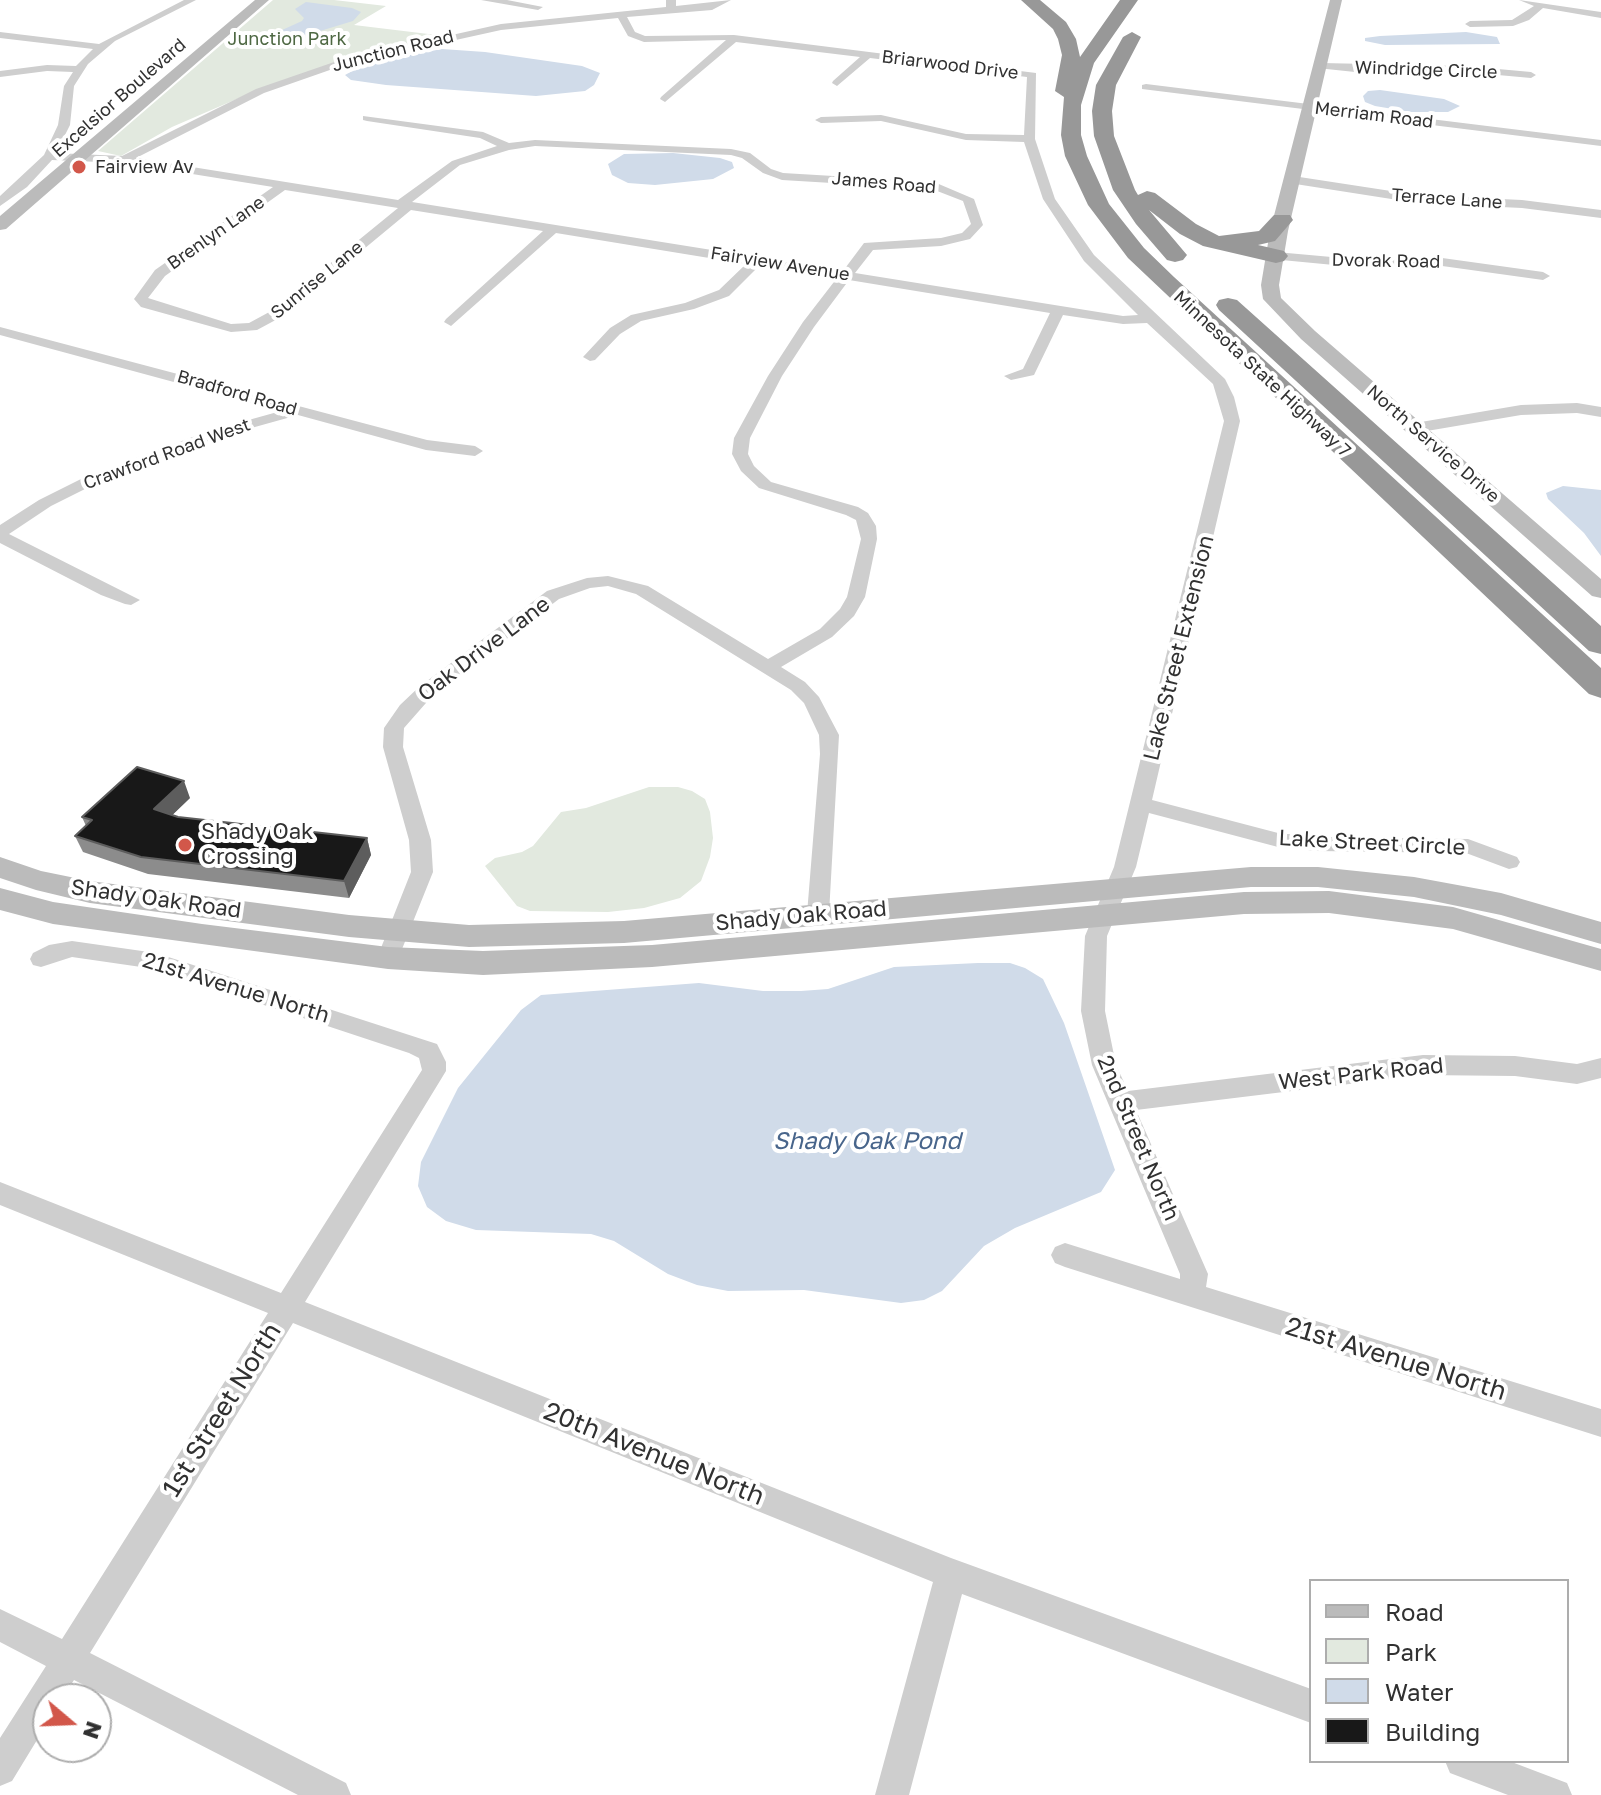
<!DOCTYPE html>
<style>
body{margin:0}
#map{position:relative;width:1601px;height:1795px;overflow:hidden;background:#fff;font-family:"Golos Text",sans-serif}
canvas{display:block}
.legend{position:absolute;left:1309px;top:1579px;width:260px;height:184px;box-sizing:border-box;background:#fff;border:2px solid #adadad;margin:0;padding:10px 14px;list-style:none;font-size:24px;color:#313131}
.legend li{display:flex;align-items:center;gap:16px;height:40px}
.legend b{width:40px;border:2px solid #adadad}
.north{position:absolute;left:32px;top:1683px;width:80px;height:80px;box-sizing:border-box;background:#fff;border:2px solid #adadad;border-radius:50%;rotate:109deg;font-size:22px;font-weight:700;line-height:32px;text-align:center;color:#313131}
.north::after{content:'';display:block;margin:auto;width:28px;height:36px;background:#d2574a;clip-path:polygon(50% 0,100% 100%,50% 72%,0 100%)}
</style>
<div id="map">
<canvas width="1601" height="1795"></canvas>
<ul class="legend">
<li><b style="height:10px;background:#bbb"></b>Road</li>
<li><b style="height:22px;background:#e2e9df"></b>Park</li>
<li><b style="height:22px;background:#d0dbe9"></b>Water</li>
<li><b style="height:22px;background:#181818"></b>Building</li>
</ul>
<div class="north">N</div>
</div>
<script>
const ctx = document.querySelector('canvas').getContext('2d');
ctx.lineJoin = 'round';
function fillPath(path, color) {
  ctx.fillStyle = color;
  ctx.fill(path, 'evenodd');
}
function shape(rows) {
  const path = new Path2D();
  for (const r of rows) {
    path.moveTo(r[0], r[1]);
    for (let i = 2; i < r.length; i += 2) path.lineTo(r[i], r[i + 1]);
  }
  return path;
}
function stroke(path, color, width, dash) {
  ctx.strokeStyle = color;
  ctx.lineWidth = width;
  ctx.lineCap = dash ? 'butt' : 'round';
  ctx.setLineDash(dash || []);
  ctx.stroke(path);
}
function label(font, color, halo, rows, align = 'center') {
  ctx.font = font + ' "Golos Text",sans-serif';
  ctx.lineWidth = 8;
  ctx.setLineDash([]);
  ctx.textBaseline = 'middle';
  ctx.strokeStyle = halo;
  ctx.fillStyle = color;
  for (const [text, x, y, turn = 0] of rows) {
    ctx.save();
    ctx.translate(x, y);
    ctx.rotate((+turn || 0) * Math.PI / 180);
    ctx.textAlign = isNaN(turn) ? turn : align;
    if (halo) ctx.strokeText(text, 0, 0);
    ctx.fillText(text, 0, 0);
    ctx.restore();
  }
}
fillPath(shape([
 [273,0,334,0,386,6,354,25,445,36,321,67,246,95,172,127,121,156,98,151],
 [649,787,678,787,692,791,705,799,710,812,713,838,710,857,701,881,680,898,644,908,608,912,530,911,517,906,485,866,495,858,522,852,533,846,561,812,586,808]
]), '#e2e9df');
fillPath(shape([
 [306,2,352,8,361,12,353,21,307,35,289,38,271,35,302,21,304,18,295,9],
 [1466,32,1497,37,1500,44,1385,45,1365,41,1365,38,1380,36],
 [442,49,485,52,582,66,600,73,594,85,585,91,536,96,386,85,351,80,345,75,367,63],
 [1380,90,1444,99,1460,106,1448,112,1411,112,1375,106,1365,102,1363,96,1368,91],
 [673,153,720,158,732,162,734,168,713,179,655,185,628,183,612,175,608,164,624,154],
 [1563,486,1601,490,1601,556,1584,533,1548,499,1546,493],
 [978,963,1010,963,1025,968,1043,979,1064,1023,1115,1170,1101,1192,1015,1228,984,1246,942,1291,924,1300,901,1303,804,1290,728,1291,697,1285,668,1274,614,1241,591,1234,476,1230,446,1221,427,1207,418,1186,421,1162,458,1088,521,1010,541,995,699,983,763,991,801,991,828,989,894,967]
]), '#d0dbe9');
fillPath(shape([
 [184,0,196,0,115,41,88,64,74,86,70,125,56,153,122,156,256,89,340,60,501,24,666,7,666,0,676,0,676,6,731,0,712,10,627,17,635,32,645,36,734,35,1036,73,1035,139,1055,199,1094,255,1225,379,1234,397,1240,421,1152,800,1278,833,1317,837,1468,839,1517,857,1520,862,1517,867,1509,869,1466,853,1317,851,1278,847,1149,813,1136,867,1107,936,1105,1011,1116,1065,1128,1091,1423,1055,1515,1056,1577,1064,1601,1058,1601,1078,1577,1084,1515,1076,1423,1075,1136,1110,1208,1274,1206,1287,1601,1409,1601,1437,1065,1267,1055,1263,1051,1255,1055,1247,1065,1243,1180,1279,1180,1274,1092,1065,1081,1011,1085,936,1114,867,1224,421,1213,384,1147,323,1123,324,1063,315,1034,375,1011,380,1004,376,1023,369,1050,313,849,280,814,327,782,376,750,438,748,454,754,466,771,482,858,507,868,513,876,526,877,539,865,597,854,616,832,637,781,667,805,682,819,697,839,735,829,914,826,920,810,920,807,914,820,754,819,735,804,703,791,690,636,594,608,586,590,588,559,599,433,695,404,728,403,747,431,840,433,872,396,964,388,966,380,964,377,958,411,872,409,840,383,747,384,728,400,705,419,687,547,591,587,578,608,576,648,586,768,659,820,629,840,609,847,597,861,539,856,520,846,515,759,488,741,471,732,454,734,438,768,376,803,322,837,278,759,266,729,296,694,309,641,321,620,334,595,360,590,361,583,357,610,328,631,315,685,303,719,290,746,264,556,233,451,326,444,322,446,319,543,231,411,210,283,316,257,330,231,332,141,307,134,299,155,270,273,187,124,163,52,160,27,187,0,206,0,196,44,155,58,125,64,86,73,72,47,71,0,77,0,71,47,65,76,66,93,49,0,38,0,32,99,44,184,0],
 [618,18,628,36,644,42,726,40,661,97,660,99,665,102,736,42,860,57,833,81,832,83,837,86,870,58,1027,77,1024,135,966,134,881,115,821,117,815,120,821,123,881,121,966,140,1024,142,1043,199,1084,261,1138,315,1123,316,855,273,873,250,941,246,970,239,983,225,974,199,934,182,783,173,771,169,750,153,731,149,535,140,509,143,483,132,363,116,363,120,367,121,480,138,497,146,452,161,398,200,136,158,264,93,347,64,501,30,618,18],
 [535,146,731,155,742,158,763,173,782,180,932,189,963,201,971,224,962,233,941,238,864,243,843,271,412,202,460,165,509,150,535,146],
 [285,190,398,208,273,310,249,323,231,324,148,298,165,276,285,190],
 [481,0,507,0,543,7,538,10,481,0],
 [1519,0,1601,12,1601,18,1543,8,1529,20,1513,26,1470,27,1465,24,1470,21,1512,20,1534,6,1519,0],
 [1321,63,1465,66,1531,72,1536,75,1531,78,1465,72,1355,72,1317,68,1316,66,1321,63],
 [1146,84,1601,140,1601,146,1142,89,1142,85,1146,84],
 [1293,176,1417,195,1522,200,1601,210,1601,218,1522,208,1417,203,1289,183,1289,177,1293,176],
 [1276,252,1376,261,1435,257,1543,272,1550,276,1543,280,1435,265,1376,269,1271,259,1270,256,1276,252],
 [0,327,427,440,475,446,483,451,475,456,426,450,298,415,219,437,99,482,51,506,9,534,140,600,131,605,125,604,101,595,0,543,0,525,39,500,87,476,209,431,281,411,0,335,0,327],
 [1577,403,1601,407,1601,417,1577,413,1521,415,1415,433,1407,428,1415,423,1521,405,1577,403],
 [72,941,156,953,437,1044,446,1062,446,1071,305,1302,951,1558,1311,1689,1311,1723,962,1594,909,1795,875,1795,933,1582,293,1323,90,1653,346,1783,351,1795,298,1795,74,1680,62,1699,48,1699,48,1722,12,1781,0,1786,0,1738,46,1666,0,1642,0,1609,62,1639,268,1313,0,1205,0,1182,281,1293,422,1070,419,1058,409,1053,155,969,72,957,41,967,33,965,30,959,33,953,49,945,72,941],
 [1445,1761,1509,1761,1567,1783,1572,1795,1508,1795,1450,1773,1445,1761]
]), '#cecece');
fillPath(shape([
 [255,0,269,0,6,229,0,230,0,216,255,0],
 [1330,0,1342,0,1288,231,1279,285,1281,298,1315,331,1601,579,1601,598,1592,596,1301,339,1263,299,1261,285,1270,231,1330,0],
 [0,857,41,871,90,881,349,915,469,925,624,921,1251,867,1318,867,1414,877,1501,893,1601,922,1601,944,1501,915,1414,897,1318,887,1251,887,624,943,469,947,349,937,90,903,36,890,0,878,0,857],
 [0,888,53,902,202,924,388,947,483,951,652,945,1244,892,1329,891,1453,907,1601,949,1601,971,1453,929,1329,913,1244,914,652,967,483,975,388,969,53,924,0,910,0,888]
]), '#bbb');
fillPath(shape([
 [1021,0,1040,0,1066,22,1076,39,1080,57,1120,0,1138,0,1094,63,1081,105,1081,135,1087,156,1109,204,1144,248,1174,277,1601,668,1601,698,1589,694,1128,258,1088,205,1065,156,1061,135,1064,97,1055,91,1062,55,1058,39,1053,29,1021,0],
 [1132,32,1141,37,1116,85,1112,111,1114,136,1135,190,1138,195,1147,191,1155,193,1196,224,1219,236,1259,231,1274,215,1290,215,1293,220,1275,241,1258,245,1284,251,1288,256,1284,261,1276,263,1203,246,1180,234,1149,210,1187,255,1183,260,1175,262,1167,260,1136,224,1113,190,1094,136,1092,111,1096,85,1123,37,1132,32],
 [1228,298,1237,300,1601,626,1601,654,1589,651,1219,310,1216,305,1219,300,1228,298]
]), '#989898');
fillPath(shape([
 [190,798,172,815,178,817,367,838,371,855,349,898,148,874,83,852,75,836,86,826,82,817]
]), '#8c8c8c');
fillPath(shape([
 [184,781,190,798,161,826,154,809],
 [367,838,371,855,349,898,344,881]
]), '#5d5d5d');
const building = shape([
 [137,767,184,781,154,809,178,817,367,838,344,881,141,857,75,836,92,820,82,817,137,767]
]);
fillPath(building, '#181818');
stroke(building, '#5d5d5d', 2);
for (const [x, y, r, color] of [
 [79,167,8,"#d2574a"],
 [185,845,8,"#d2574a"]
]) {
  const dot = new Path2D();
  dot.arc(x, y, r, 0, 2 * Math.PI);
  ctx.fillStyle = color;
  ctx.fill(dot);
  stroke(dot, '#fff', 3);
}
label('18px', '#4e6843', '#fff', [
 ["Junction Park",287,39]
]);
label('18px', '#313131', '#fff', [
 ["Junction Road",393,51,-14],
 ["Briarwood Drive",950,65,7],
 ["Windridge Circle",1426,70,2],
 ["Excelsior Boulevard",119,98,-41],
 ["Merriam Road",1374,115,7],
 ["James Road",884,183,5],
 ["Terrace Lane",1447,199,4],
 ["Brenlyn Lane",216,233,-35],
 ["Dvorak Road",1386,261,1],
 ["Fairview Avenue",780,264,9],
 ["Sunrise Lane",317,280,-39],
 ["Minnesota State Highway 7",1262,374,43],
 ["Bradford Road",237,393,16],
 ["North Service Drive",1433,444,41],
 ["Crawford Road West",167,454,-20]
]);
label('18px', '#313131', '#fff', [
 ["Fairview Av",95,167]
], 'left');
label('22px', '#313131', '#fff', [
 ["Lake Street Extension",1179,648,-76],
 ["Oak Drive Lane",484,649,-37],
 ["Lake Street Circle",1372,843,3],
 ["Shady Oak Road",156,899,8],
 ["Shady Oak Road",801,916,-5],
 ["21st Avenue North",236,988,17],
 ["West Park Road",1361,1074,-6],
 ["2nd Street North",1138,1138,67]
]);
label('22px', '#313131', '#fff', [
 ["Shady Oak",201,832],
 ["Crossing",201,857]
], 'left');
label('italic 24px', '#48658b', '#fff', [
 ["Shady Oak Pond",867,1141]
]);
label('26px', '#313131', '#fff', [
 ["21st Avenue North",1396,1359,17],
 ["1st Street North",222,1410,-58],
 ["20th Avenue North",654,1454,22]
]);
</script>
